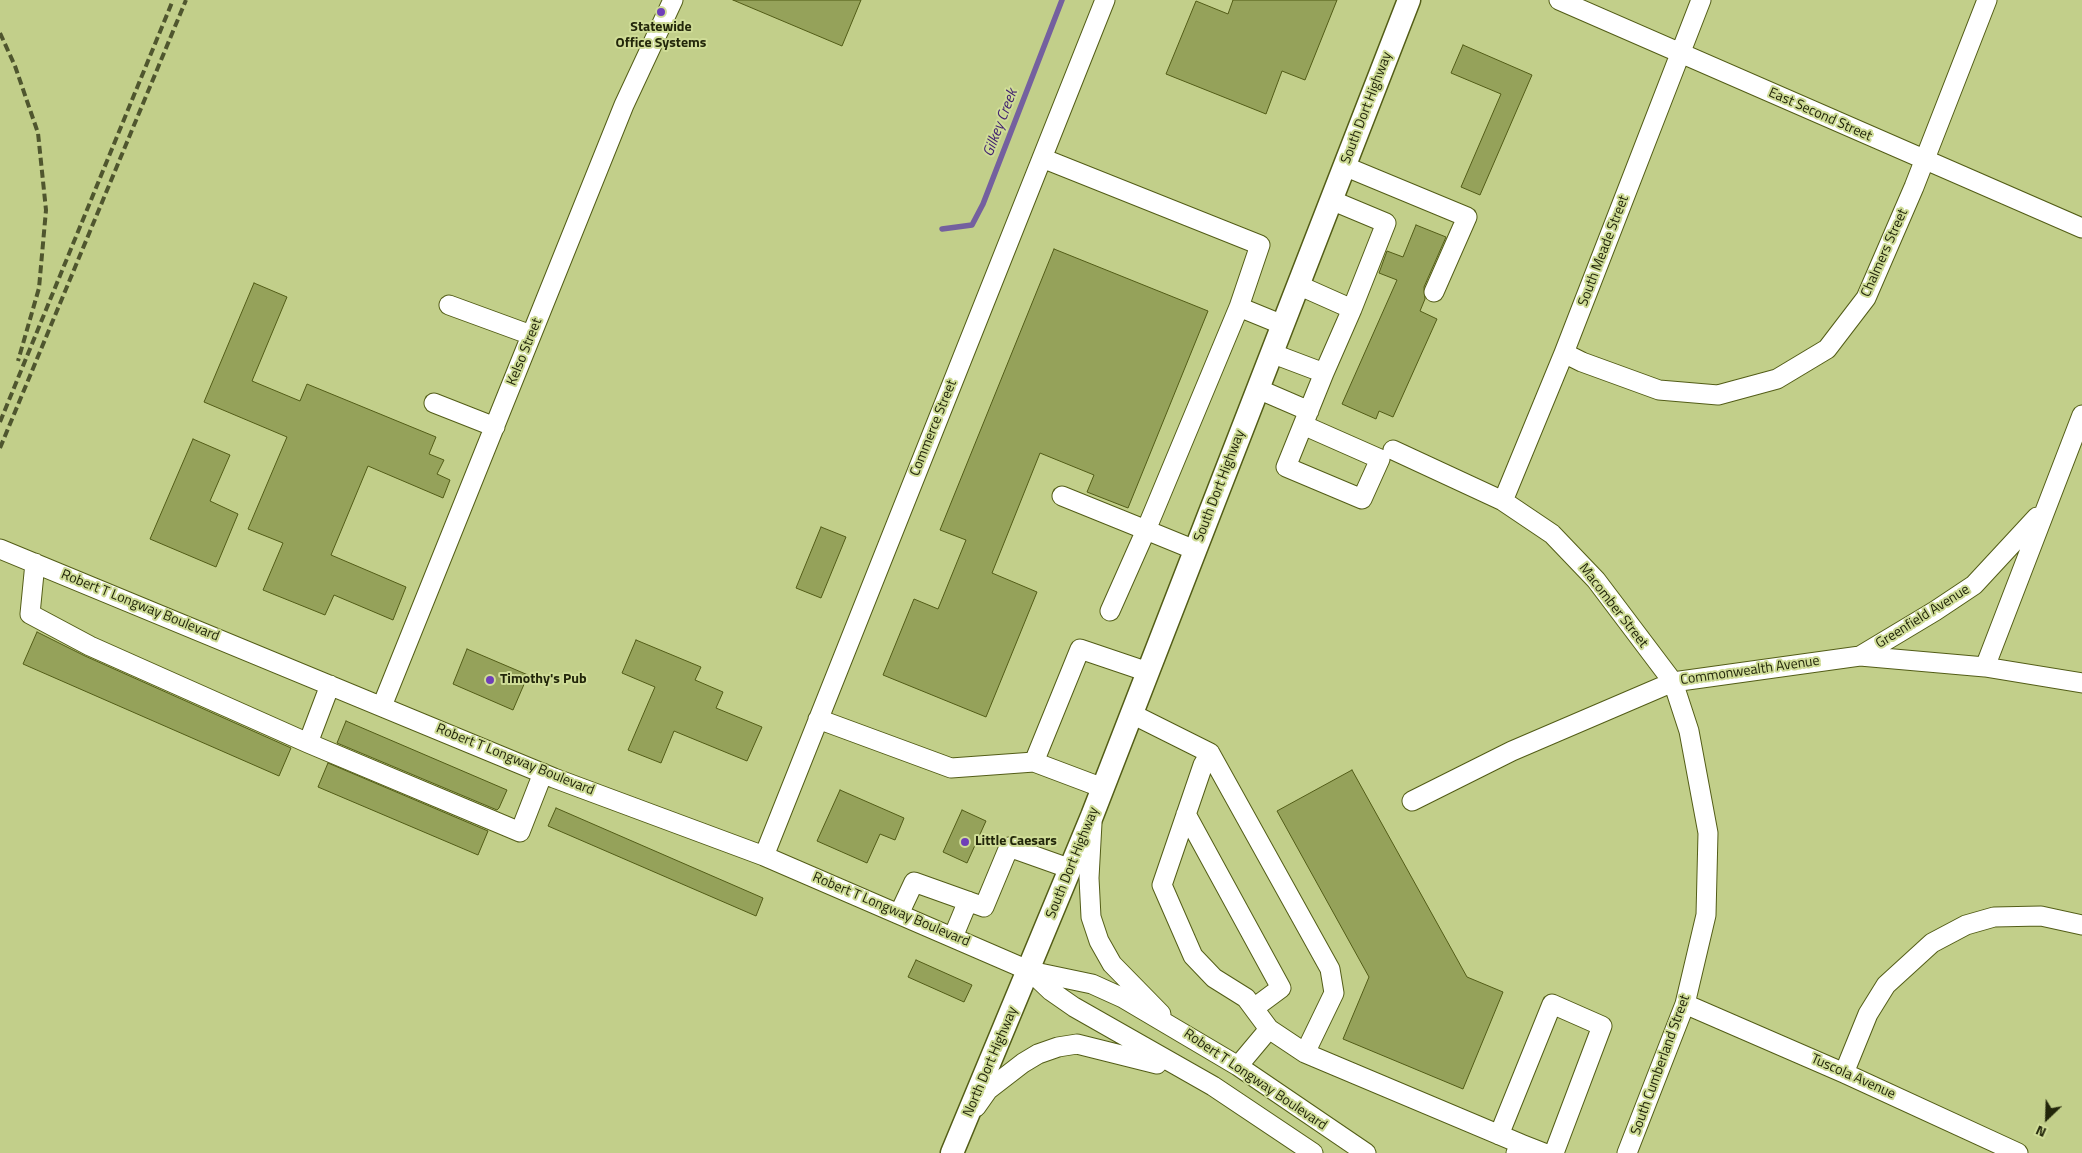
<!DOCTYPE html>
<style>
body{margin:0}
#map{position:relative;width:2082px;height:1153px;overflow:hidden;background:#c2cf8a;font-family:"Titillium Web",sans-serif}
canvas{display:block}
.north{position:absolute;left:2022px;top:1093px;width:50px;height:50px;-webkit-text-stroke:4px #cfdc97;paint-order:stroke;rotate:204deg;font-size:14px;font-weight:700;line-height:20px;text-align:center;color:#22260a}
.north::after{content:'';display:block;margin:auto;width:18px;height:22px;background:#22260a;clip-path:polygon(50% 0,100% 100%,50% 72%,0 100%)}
</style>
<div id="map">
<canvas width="2082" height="1153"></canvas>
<div class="north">N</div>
</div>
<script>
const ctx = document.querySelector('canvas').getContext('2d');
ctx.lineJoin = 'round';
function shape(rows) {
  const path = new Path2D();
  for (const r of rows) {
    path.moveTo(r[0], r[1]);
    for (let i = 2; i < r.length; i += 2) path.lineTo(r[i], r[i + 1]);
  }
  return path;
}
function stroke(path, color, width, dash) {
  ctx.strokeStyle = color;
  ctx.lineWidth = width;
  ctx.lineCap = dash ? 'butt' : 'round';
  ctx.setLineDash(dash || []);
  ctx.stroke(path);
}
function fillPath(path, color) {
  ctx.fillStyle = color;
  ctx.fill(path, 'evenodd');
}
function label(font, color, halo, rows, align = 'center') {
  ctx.font = font + ' "Titillium Web",sans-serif';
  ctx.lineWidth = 4;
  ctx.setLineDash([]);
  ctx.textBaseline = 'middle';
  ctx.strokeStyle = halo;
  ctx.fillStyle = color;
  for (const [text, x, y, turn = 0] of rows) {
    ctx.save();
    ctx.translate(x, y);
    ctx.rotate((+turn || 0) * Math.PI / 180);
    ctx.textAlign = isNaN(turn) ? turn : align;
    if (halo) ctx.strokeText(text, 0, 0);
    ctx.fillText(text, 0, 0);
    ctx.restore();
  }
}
stroke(shape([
 [942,229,972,225,983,204,1062,0]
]), '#74609f', 5.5);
const building = shape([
 [733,0,861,0,842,46,733,0],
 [1233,0,1337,0,1305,80,1282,71,1266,114,1166,74,1196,1,1228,14,1233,0],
 [1463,45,1532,75,1480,195,1461,187,1501,94,1451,73,1463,45],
 [1416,225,1446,237,1424,287,1425,299,1420,311,1437,319,1393,417,1379,411,1376,419,1342,404,1397,280,1379,273,1387,251,1403,257,1416,225],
 [1054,249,1208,311,1128,508,1087,492,1094,475,1040,453,992,573,1037,592,986,717,883,675,914,599,938,609,966,540,940,530,1054,249],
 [254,283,287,297,252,381,300,401,307,384,436,437,429,454,444,460,437,474,450,480,443,498,368,466,331,555,406,587,393,620,334,595,325,615,263,590,283,543,248,529,287,437,204,402,254,283],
 [193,439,230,455,210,501,238,514,216,567,150,539,193,439],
 [821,527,846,537,821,598,796,588,821,527],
 [37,632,85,656,291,748,279,776,23,664,37,632],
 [636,640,701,667,695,680,723,692,716,708,762,727,747,761,674,731,661,763,628,750,655,687,622,673,636,640],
 [467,649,528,675,513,710,453,684,467,649],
 [346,721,507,790,499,808,497,810,337,743,346,721],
 [328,763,488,831,478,855,318,787,328,763],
 [1352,770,1467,977,1503,992,1463,1089,1343,1039,1369,977,1277,811,1352,770],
 [840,790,904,818,895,840,880,834,867,863,817,841,840,790],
 [556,808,763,898,756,916,548,826,556,808],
 [962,810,986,821,967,863,943,852,962,810],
 [916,960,972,985,964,1002,908,977,916,960]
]);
fillPath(building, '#95a25a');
stroke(building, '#525c17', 1);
const minor = shape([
 [1559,0,2082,228],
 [1042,158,1260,245,1239,307,1283,325],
 [1344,166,1467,217,1434,292],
 [1331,200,1386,223,1352,309],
 [449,305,531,335],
 [1271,353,1324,373,1352,309,1298,285],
 [1564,353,1582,362,1659,390,1718,395,1777,379,1827,349,1866,298,1914,187,1987,0],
 [1258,389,1309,411],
 [434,403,495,427],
 [1303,425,1380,459,1362,499,1286,467,1324,373],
 [1393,450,1503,501,1552,534,1596,580,1673,682,1689,731,1708,833,1706,915,1685,1004,1627,1153],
 [1062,496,1146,530,1110,611],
 [1503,501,1564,353,1701,0],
 [0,549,554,778,764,856,1030,971,1092,984,1123,998,1238,1066,1366,1153],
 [1195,550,1146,530,1239,307],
 [35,563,30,614,90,646,308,743,520,832,543,773],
 [1860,656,1935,611,1974,585,2037,517],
 [1985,667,2082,415],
 [382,706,624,105,673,0],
 [1132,714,1210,753,1203,765,1162,885,1193,956,1214,978,1246,998,1269,1029,1305,1053,1521,1144,1516,1153],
 [818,719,951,768,1034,762],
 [308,743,330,685],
 [1210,753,1330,969,1334,993,1305,1053],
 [1103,788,1034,762,1080,649,1148,672],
 [1412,801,1512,751,1673,682,1860,656,1985,667,2082,683],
 [1186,814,1281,988,1254,1008],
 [1092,823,1089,878,1091,917,1099,941,1112,964,1161,1014],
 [764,856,1105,0],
 [899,914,914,882,984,907,1009,847,1071,869],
 [953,937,968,901],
 [1030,971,1051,991,1074,1007,1213,1086,1313,1153],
 [1685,1004,1844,1073,2018,1153],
 [1238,1066,1269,1029],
 [1844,1073,1868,1014,1886,985,1932,943,1966,925,1994,917,2041,916,2082,925],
 [976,1107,988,1090,1023,1063,1038,1054,1058,1047,1077,1044,1157,1064],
 [1499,1135,1552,1004,1602,1026,1554,1153],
 [1521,1144,1544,1153]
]);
const major = shape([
 [952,1153,1092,816,1409,0]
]);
stroke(minor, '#535d17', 21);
stroke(major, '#535d17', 25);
stroke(minor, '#fff', 19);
stroke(major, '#fff', 22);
stroke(shape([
 [0,33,15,66,38,133,46,210,39,288,18,361],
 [0,422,173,0],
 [0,448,186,0]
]), '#4f562e', 4, [8, 4]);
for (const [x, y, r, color] of [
 [661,12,5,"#6f40b8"],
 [490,680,5,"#6f40b8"],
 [965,842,5,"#6f40b8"]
]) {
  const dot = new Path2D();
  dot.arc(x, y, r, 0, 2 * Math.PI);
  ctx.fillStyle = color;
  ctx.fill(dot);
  stroke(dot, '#cfdc97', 2);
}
label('bold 14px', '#22260a', '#cfdc97', [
 ["Statewide",661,28,"center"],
 ["Office Systems",661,44,"center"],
 ["Timothy's Pub",500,680],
 ["Little Caesars",975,842]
], 'left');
label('14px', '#22260a', '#cfdc97', [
 ["South Dort Highway",1367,108,-69],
 ["East Second Street",1820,115,24],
 ["South Meade Street",1604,251,-69],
 ["Chalmers Street",1885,253,-66],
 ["Kelso Street",525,352,-68],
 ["Commerce Street",934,428,-68],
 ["South Dort Highway",1220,486,-69],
 ["Robert T Longway Boulevard",140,606,22],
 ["Macomber Street",1613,606,52],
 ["Greenfield Avenue",1923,617,-32],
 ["Commonwealth Avenue",1750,671,-8],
 ["Robert T Longway Boulevard",515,760,22],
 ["South Dort Highway",1073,863,-68],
 ["Robert T Longway Boulevard",891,910,23],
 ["North Dort Highway",991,1062,-67],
 ["South Cumberland Street",1661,1065,-70],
 ["Tuscola Avenue",1853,1077,24],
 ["Robert T Longway Boulevard",1255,1080,34]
]);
label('italic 15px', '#412170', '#cfdc97', [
 ["Gilkey Creek",1001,123,-69]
]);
</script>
